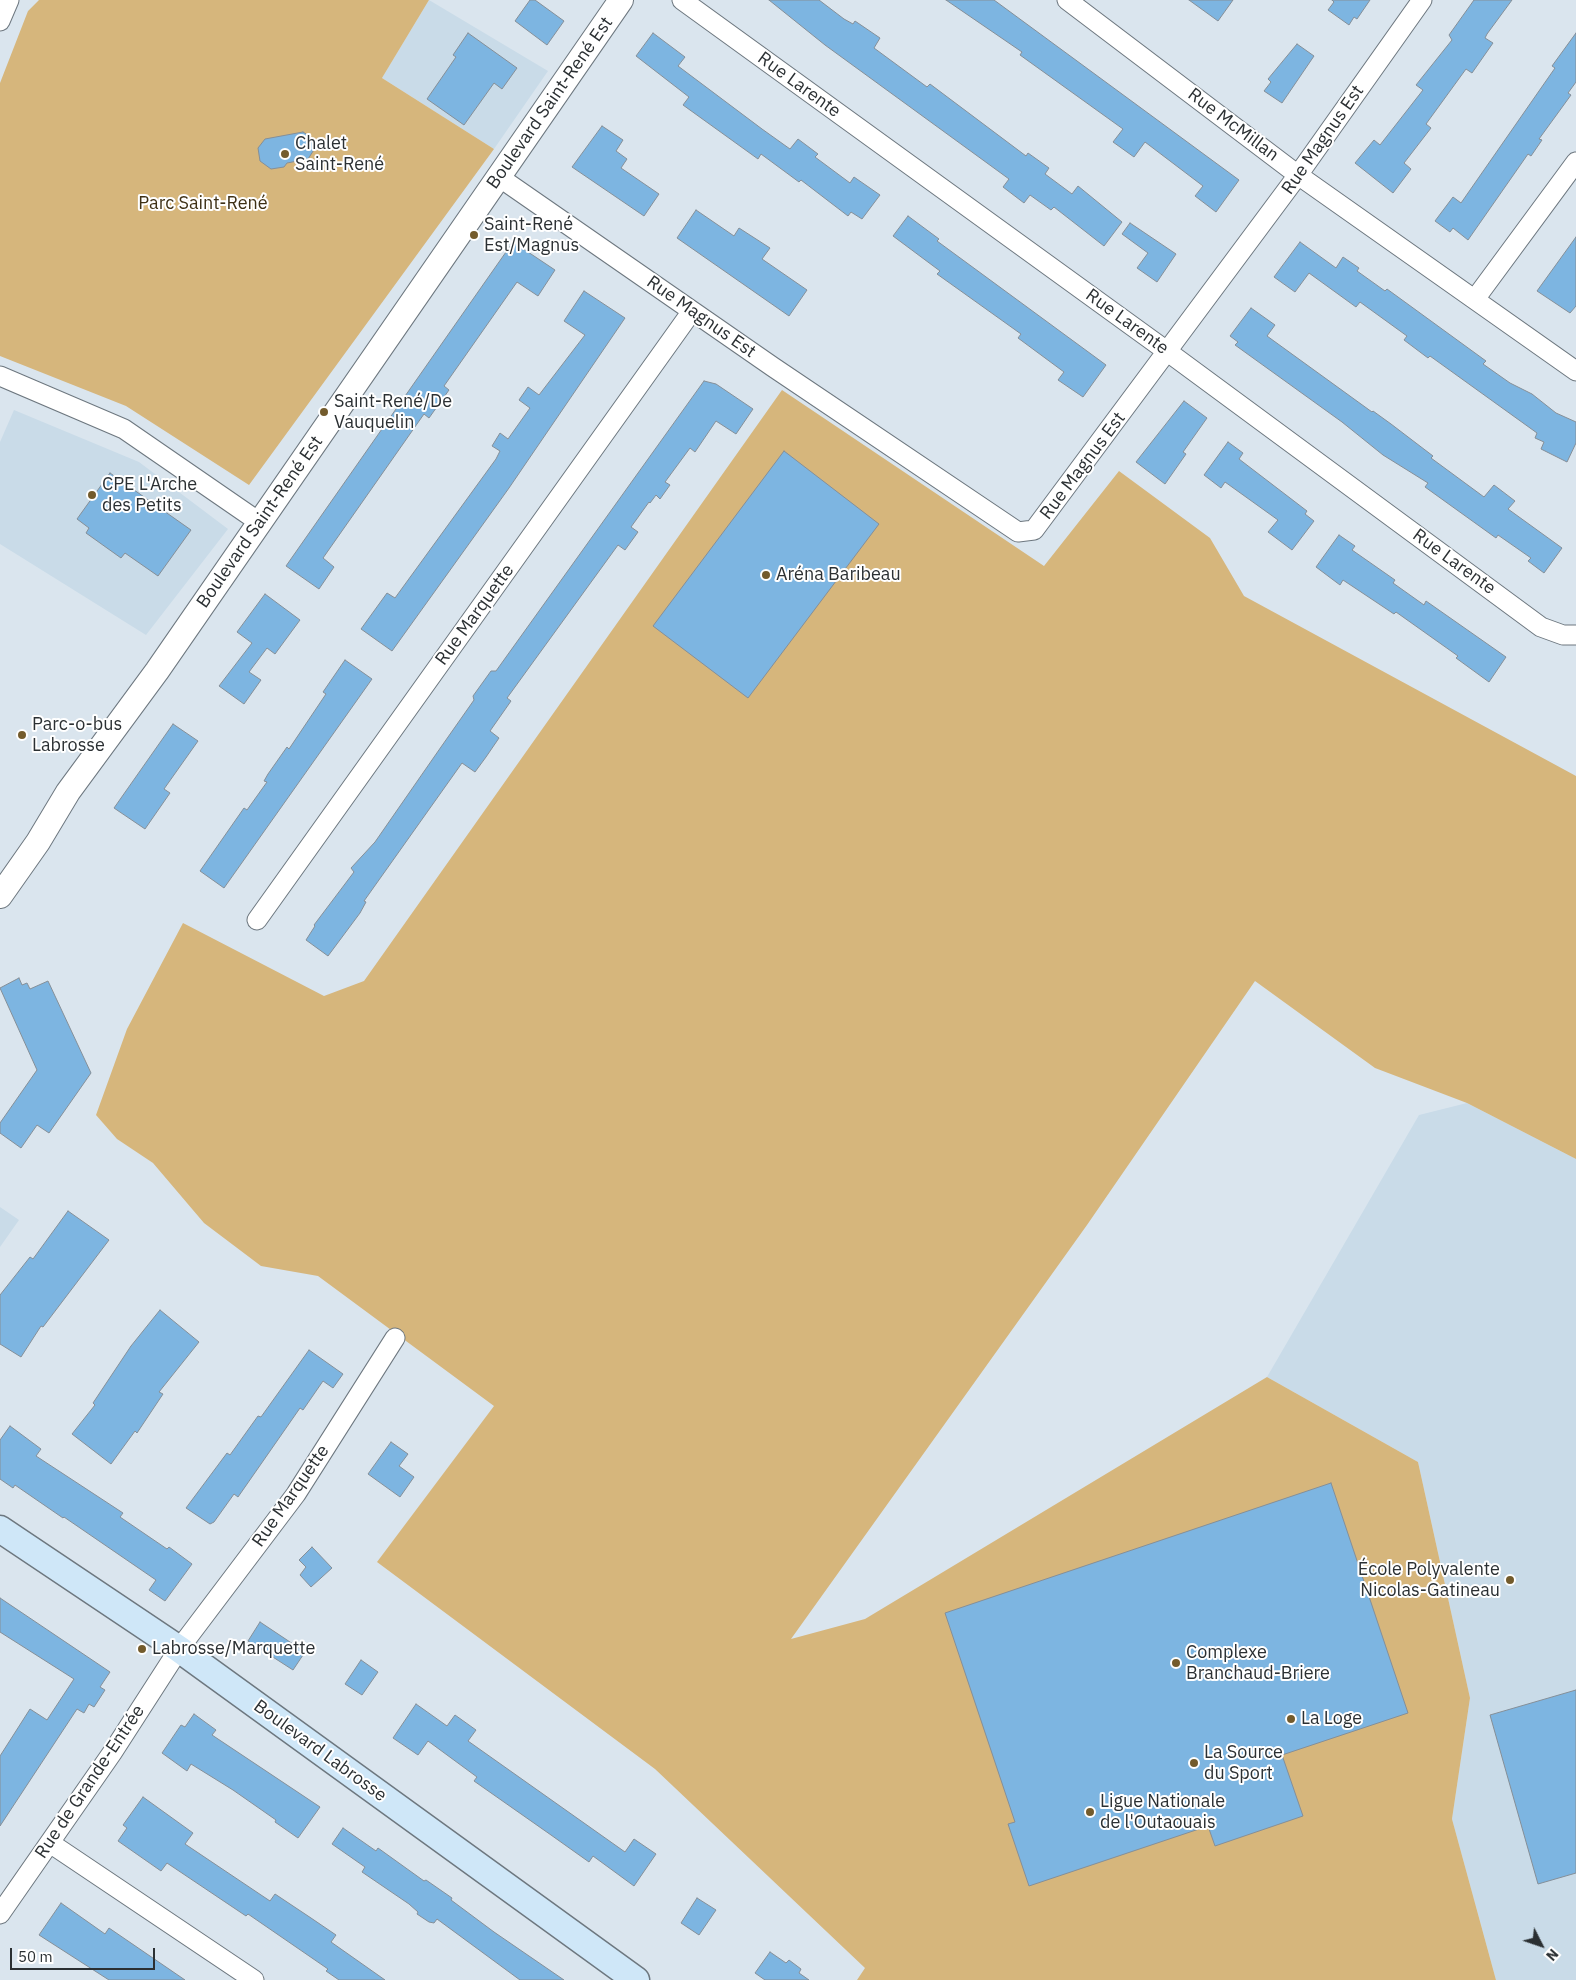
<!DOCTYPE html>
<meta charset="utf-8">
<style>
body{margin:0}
#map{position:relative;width:1576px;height:1980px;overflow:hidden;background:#dae5ee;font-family:"IBM Plex Sans",sans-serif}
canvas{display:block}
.north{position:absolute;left:1516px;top:1920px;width:50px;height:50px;-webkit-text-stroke:4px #fff;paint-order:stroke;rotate:131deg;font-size:14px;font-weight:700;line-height:20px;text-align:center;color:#2b3033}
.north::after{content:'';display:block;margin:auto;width:18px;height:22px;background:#2b3033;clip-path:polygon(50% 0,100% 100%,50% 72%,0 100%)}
.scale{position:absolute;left:10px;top:1948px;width:145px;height:22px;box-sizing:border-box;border:2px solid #2b3033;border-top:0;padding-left:6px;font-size:15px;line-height:18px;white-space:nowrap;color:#2b3033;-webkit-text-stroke:4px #fff;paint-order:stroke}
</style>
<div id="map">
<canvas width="1576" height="1980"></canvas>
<div class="north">N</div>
<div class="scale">50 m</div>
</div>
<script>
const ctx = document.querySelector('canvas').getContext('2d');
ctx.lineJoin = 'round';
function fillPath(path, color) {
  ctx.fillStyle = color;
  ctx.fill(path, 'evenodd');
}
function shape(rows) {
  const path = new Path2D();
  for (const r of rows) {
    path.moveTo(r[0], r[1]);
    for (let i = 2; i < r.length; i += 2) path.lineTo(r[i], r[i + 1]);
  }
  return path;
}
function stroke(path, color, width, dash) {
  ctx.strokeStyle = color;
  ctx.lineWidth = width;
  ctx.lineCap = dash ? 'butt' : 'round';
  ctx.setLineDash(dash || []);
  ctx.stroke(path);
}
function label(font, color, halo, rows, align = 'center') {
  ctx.font = font + ' "IBM Plex Sans",sans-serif';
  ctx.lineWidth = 4;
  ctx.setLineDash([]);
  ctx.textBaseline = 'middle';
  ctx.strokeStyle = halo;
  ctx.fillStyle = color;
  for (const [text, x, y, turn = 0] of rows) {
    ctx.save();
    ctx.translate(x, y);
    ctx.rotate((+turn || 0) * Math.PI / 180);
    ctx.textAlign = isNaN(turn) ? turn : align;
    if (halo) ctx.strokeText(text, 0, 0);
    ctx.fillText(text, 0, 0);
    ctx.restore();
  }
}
fillPath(shape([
 [429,0,548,71,494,149,382,78],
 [14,410,139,462,228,529,146,635,0,544,0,442],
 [1467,1103,1576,1159,1576,1980,1496,1980,1452,1819,1470,1698,1418,1462,1267,1377,1419,1115],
 [0,1207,19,1220,0,1247]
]), '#c9dbe8');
fillPath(shape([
 [39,0,429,0,382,78,494,149,249,485,126,406,0,356,0,83,28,11],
 [782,390,1044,566,1119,471,1210,538,1244,596,1576,776,1576,1159,1467,1103,1375,1068,1255,981,1087,1225,791,1639,865,1619,1267,1377,1418,1462,1470,1698,1452,1819,1496,1980,857,1980,865,1968,655,1769,377,1562,494,1406,318,1276,261,1266,204,1223,153,1163,117,1139,96,1115,127,1029,183,923,324,996,364,981]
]), '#d6b67c');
const building = shape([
 [530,0,535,0,564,21,547,45,515,21,530,0],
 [769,0,819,0,844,19,853,24,855,21,880,38,874,48,927,87,930,84,1026,156,1028,153,1049,168,1045,174,1072,194,1078,186,1122,222,1104,246,1054,207,1051,210,1030,195,1024,203,1003,187,1009,179,825,45,769,0],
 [946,0,994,0,1239,180,1216,212,1195,196,1203,186,1145,142,1134,157,1113,142,1123,129,1020,55,1022,52,946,0],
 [1189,0,1233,0,1218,21,1189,0],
 [1332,0,1370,0,1357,19,1354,17,1349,25,1328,10,1334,2,1332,0],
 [1474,0,1512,0,1487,34,1485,38,1493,43,1472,73,1466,69,1426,124,1431,128,1404,163,1411,169,1393,193,1355,163,1374,140,1380,145,1423,90,1416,85,1452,40,1449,35,1474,0],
 [468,33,517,68,502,89,494,83,464,125,427,99,456,57,453,55,468,33],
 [653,33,685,57,678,66,762,129,790,149,798,139,818,154,815,157,850,183,854,177,880,195,862,219,851,212,848,216,801,180,799,182,761,154,758,159,683,105,689,97,636,56,653,33],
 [1576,33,1576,82,1568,93,1571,95,1539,139,1542,140,1531,156,1528,154,1468,240,1453,228,1450,232,1435,221,1453,197,1461,203,1555,68,1552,66,1576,33],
 [1297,44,1314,56,1282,103,1264,91,1271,82,1268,79,1297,44],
 [602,126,623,140,616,151,627,159,621,168,659,194,644,216,572,167,602,126],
 [303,132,319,142,308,159,287,163,284,167,271,169,260,161,258,148,265,139,303,132],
 [696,210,734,236,739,228,770,248,762,259,807,290,789,316,677,238,696,210],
 [908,216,939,239,937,241,1106,365,1083,397,1058,380,1064,372,1018,338,1021,334,937,274,940,271,893,236,908,216],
 [1130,223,1176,254,1157,282,1137,268,1148,253,1122,234,1130,223],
 [1576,237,1576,306,1570,313,1537,291,1576,237],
 [513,242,555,270,538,296,517,282,444,386,449,390,429,418,424,414,323,558,334,567,319,589,286,566,513,242],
 [1300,242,1336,268,1343,257,1359,268,1357,271,1385,291,1387,289,1486,361,1483,364,1510,383,1532,394,1556,413,1576,422,1576,443,1567,462,1541,449,1544,442,1535,438,1537,433,1430,356,1428,358,1404,340,1407,336,1360,302,1356,307,1309,273,1295,292,1274,277,1300,242],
 [584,291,625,318,509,488,392,651,361,629,387,593,395,598,496,459,500,451,492,446,500,433,508,439,530,408,519,400,528,387,539,395,585,335,564,321,584,291],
 [1251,308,1275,325,1267,336,1372,412,1373,411,1391,424,1433,456,1431,458,1484,497,1494,485,1515,501,1508,509,1562,548,1544,573,1528,561,1531,558,1498,535,1496,538,1425,487,1428,483,1383,455,1342,422,1235,345,1238,342,1230,336,1251,308],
 [704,381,716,384,753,409,736,434,716,421,695,452,690,448,665,482,670,485,660,499,656,495,650,503,649,502,631,527,638,532,625,550,618,545,507,698,511,701,490,731,499,738,486,757,475,772,462,763,364,901,366,902,360,913,328,956,306,940,315,926,314,925,354,872,351,868,375,842,441,747,474,700,473,696,491,671,496,671,704,381],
 [1184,401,1207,418,1183,452,1186,454,1165,484,1136,462,1184,401],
 [1228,442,1243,453,1239,459,1307,511,1305,514,1314,521,1292,550,1268,532,1278,520,1225,482,1221,488,1204,475,1228,442],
 [784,451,879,524,748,698,653,626,784,451],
 [110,473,191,530,158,576,125,553,121,558,86,533,89,528,77,519,110,473],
 [1339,535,1355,546,1352,550,1395,580,1393,583,1424,605,1426,601,1506,657,1489,682,1456,658,1458,656,1396,612,1394,614,1343,580,1340,585,1316,567,1339,535],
 [265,594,300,620,275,654,267,648,249,672,261,680,244,704,219,686,252,643,237,632,265,594],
 [345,660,372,679,224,888,200,871,244,808,247,810,267,782,264,781,268,774,287,747,289,749,326,694,323,692,345,660],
 [173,724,198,741,164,789,170,793,145,829,114,808,173,724],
 [19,978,22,985,27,983,30,989,48,981,91,1073,49,1133,37,1125,21,1148,0,1133,0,1123,37,1070,0,988,19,978],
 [68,1211,109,1240,43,1327,41,1326,21,1357,0,1344,0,1295,30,1257,33,1259,68,1211],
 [160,1310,199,1342,159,1392,163,1394,137,1433,135,1431,111,1464,72,1434,95,1405,93,1403,131,1346,160,1310],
 [309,1350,343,1374,333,1388,323,1381,303,1410,300,1408,238,1497,234,1494,214,1522,210,1524,186,1508,227,1453,230,1455,258,1416,261,1417,309,1350],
 [10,1426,41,1449,36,1456,123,1513,120,1517,167,1549,169,1547,192,1564,165,1601,149,1590,156,1580,64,1517,63,1518,15,1485,13,1488,0,1479,0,1440,10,1426],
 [391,1442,408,1454,399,1466,414,1477,400,1497,368,1474,391,1442],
 [1331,1483,1408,1713,1282,1755,1303,1816,1215,1846,1208,1826,1029,1886,1008,1824,1015,1822,945,1613,1331,1483],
 [312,1547,332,1568,311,1587,300,1575,306,1567,299,1560,312,1547],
 [0,1598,110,1672,100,1687,105,1690,94,1707,89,1704,84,1713,77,1709,0,1826,0,1756,30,1709,47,1720,74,1679,0,1632,0,1598],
 [260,1622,305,1652,293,1670,248,1641,260,1622],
 [361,1660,378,1672,362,1695,345,1684,361,1660],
 [1576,1690,1576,1873,1538,1884,1490,1715,1576,1690],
 [416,1704,447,1726,455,1715,476,1730,468,1741,625,1852,634,1839,656,1854,634,1886,593,1856,589,1862,551,1835,474,1781,477,1777,428,1741,418,1755,393,1738,416,1704],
 [194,1714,216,1730,212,1735,320,1807,298,1838,275,1822,276,1820,233,1790,191,1764,187,1771,162,1753,181,1725,185,1727,194,1714],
 [143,1797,193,1833,185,1844,270,1901,275,1894,311,1918,336,1935,331,1942,385,1980,339,1980,326,1971,328,1969,248,1914,246,1916,167,1863,161,1871,118,1841,127,1828,123,1825,143,1797],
 [343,1828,376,1851,378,1848,424,1881,426,1880,452,1898,451,1900,494,1932,564,1980,520,1980,437,1919,434,1923,429,1922,417,1914,418,1912,409,1904,362,1872,365,1867,332,1844,343,1828],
 [697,1898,716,1910,699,1935,681,1923,697,1898],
 [61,1903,105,1934,109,1928,185,1980,109,1980,39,1935,61,1903],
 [770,1952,786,1963,789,1960,801,1969,799,1973,809,1980,765,1980,755,1973,770,1952]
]);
fillPath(building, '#7db5e1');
stroke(building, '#858f98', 1);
const minor = shape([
 [682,0,1168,352,1541,627,1563,635,1576,635],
 [1067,0,1298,175,1576,371],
 [0,21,9,0],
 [499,177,773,367,1018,532,1034,530,1298,175,1422,0],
 [1475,299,1576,162],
 [0,376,124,429,259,522],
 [257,920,692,311],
 [50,1843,254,1980],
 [0,1914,112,1753,179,1649,296,1494,395,1338]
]);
const tertiary = shape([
 [0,896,38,842,68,792,157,671,621,0]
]);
const secondary = shape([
 [0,1529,179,1649,636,1980]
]);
stroke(minor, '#6d777f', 21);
stroke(tertiary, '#6d777f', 26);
stroke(secondary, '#6d777f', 29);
stroke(minor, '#fff', 19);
stroke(tertiary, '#fff', 24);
stroke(secondary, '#cfe7f8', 26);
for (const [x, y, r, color] of [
 [285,154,5,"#735b2c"],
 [474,235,5,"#735b2c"],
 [324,412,5,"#735b2c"],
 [92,495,5,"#735b2c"],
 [766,575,5,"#735b2c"],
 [22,735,5,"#735b2c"],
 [1510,1580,5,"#735b2c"],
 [142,1649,5,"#735b2c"],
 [1176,1663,5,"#735b2c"],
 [1291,1719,5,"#735b2c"],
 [1194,1763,5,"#735b2c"],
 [1090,1812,5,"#735b2c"]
]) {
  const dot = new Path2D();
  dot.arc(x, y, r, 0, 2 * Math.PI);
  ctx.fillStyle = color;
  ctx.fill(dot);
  stroke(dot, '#fff', 2);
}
label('18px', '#2b3033', '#fff', [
 ["Rue Larente",799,85,36],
 ["Boulevard Saint-René Est",550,103,-55],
 ["Rue McMillan",1233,125,37],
 ["Rue Magnus Est",1323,140,-55],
 ["Rue Magnus Est",701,317,35],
 ["Rue Larente",1127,322,36],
 ["Rue Magnus Est",1083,466,-53],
 ["Boulevard Saint-René Est",260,522,-55],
 ["Rue Larente",1454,562,36],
 ["Rue Marquette",475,615,-54],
 ["Rue Marquette",291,1496,-55],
 ["Boulevard Labrosse",320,1751,36],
 ["Rue de Grande-Entrée",90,1782,-56]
]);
label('18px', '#2b3033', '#fff', [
 ["Chalet",295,144],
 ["Saint-René",295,165],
 ["Saint-René",484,225],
 ["Est/Magnus",484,246],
 ["Saint-René/De",334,402],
 ["Vauquelin",334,423],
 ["CPE L'Arche",102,485],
 ["des Petits",102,506],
 ["Aréna Baribeau",776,575],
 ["Parc-o-bus",32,725],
 ["Labrosse",32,746],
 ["École Polyvalente",1500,1570,"right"],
 ["Nicolas-Gatineau",1500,1591,"right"],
 ["Labrosse/Marquette",152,1649],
 ["Complexe",1186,1653],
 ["Branchaud-Briere",1186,1674],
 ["La Loge",1301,1719],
 ["La Source",1204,1753],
 ["du Sport",1204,1774],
 ["Ligue Nationale",1100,1802],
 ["de l'Outaouais",1100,1823]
], 'left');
label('18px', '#3e3015', '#fff', [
 ["Parc Saint-René",203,204]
]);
</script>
